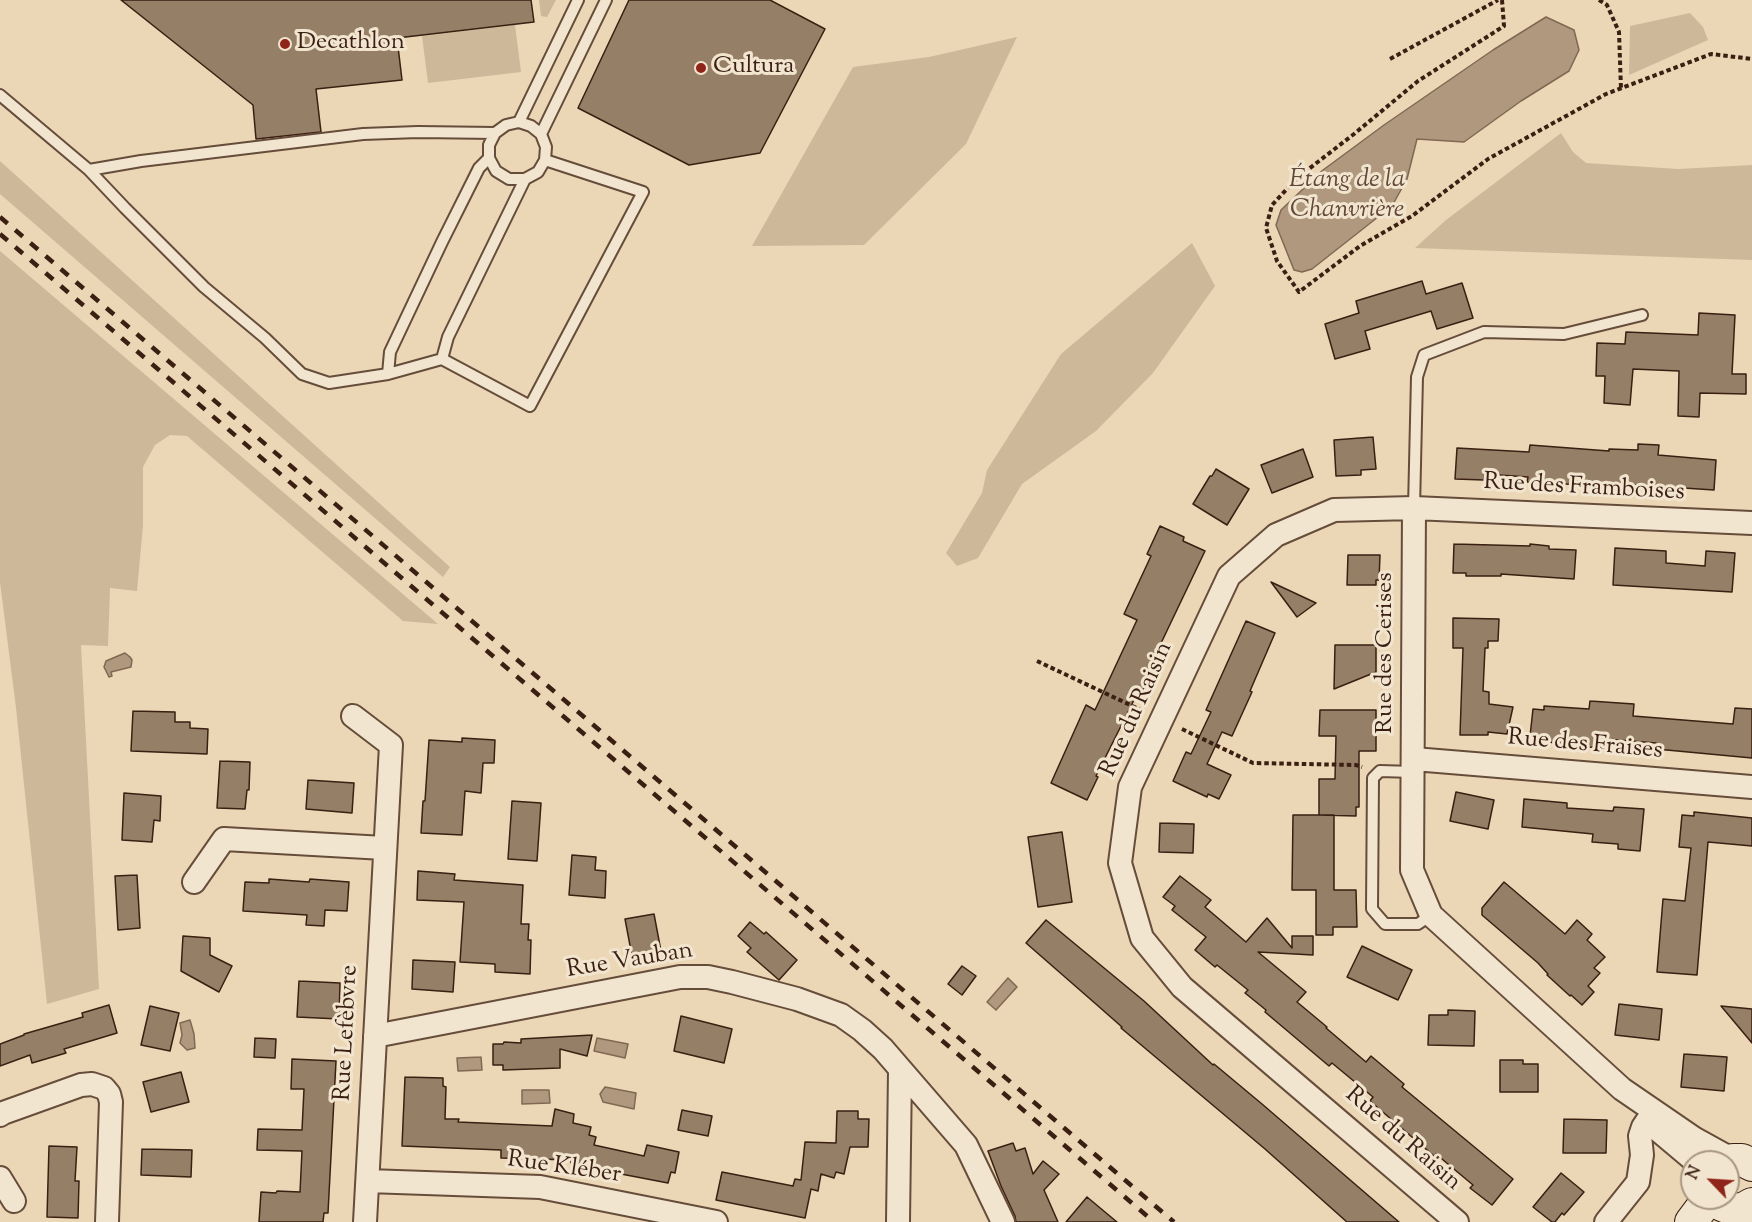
<!DOCTYPE html>
<meta charset="utf-8">
<style>
body{margin:0}
#map{position:relative;width:1752px;height:1222px;overflow:hidden;background:#ebd7b5;font-family:"Sorts Mill Goudy",serif}
canvas{display:block}
.north{position:absolute;left:1680px;top:1150px;width:60px;height:60px;box-sizing:border-box;background:#f2e5cf;border:2px solid #a89683;border-radius:50%;rotate:295deg;font-size:16px;font-weight:700;line-height:24px;text-align:center;color:#3a1f12}
.north::after{content:'';display:block;margin:auto;width:21px;height:27px;background:#8f2418;clip-path:polygon(50% 0,100% 100%,50% 72%,0 100%)}
</style>
<div id="map">
<canvas width="1752" height="1222"></canvas>
<div class="north">N</div>
</div>
<script>
const ctx = document.querySelector('canvas').getContext('2d');
ctx.lineJoin = 'round';
function fillPath(path, color) {
  ctx.fillStyle = color;
  ctx.fill(path, 'evenodd');
}
function shape(rows) {
  const path = new Path2D();
  for (const r of rows) {
    path.moveTo(r[0], r[1]);
    for (let i = 2; i < r.length; i += 2) path.lineTo(r[i], r[i + 1]);
  }
  return path;
}
function stroke(path, color, width, dash) {
  ctx.strokeStyle = color;
  ctx.lineWidth = width;
  ctx.lineCap = dash ? 'butt' : 'round';
  ctx.setLineDash(dash || []);
  ctx.stroke(path);
}
function label(font, color, halo, rows, align = 'center') {
  ctx.font = font + ' "Sorts Mill Goudy",serif';
  ctx.lineWidth = 6;
  ctx.setLineDash([]);
  ctx.textBaseline = 'middle';
  ctx.strokeStyle = halo;
  ctx.fillStyle = color;
  for (const [text, x, y, turn = 0] of rows) {
    ctx.save();
    ctx.translate(x, y);
    ctx.rotate((+turn || 0) * Math.PI / 180);
    ctx.textAlign = isNaN(turn) ? turn : align;
    if (halo) ctx.strokeText(text, 0, 0);
    ctx.fillText(text, 0, 0);
    ctx.restore();
  }
}
fillPath(shape([
 [539,0,556,0,547,17,541,16],
 [1690,13,1703,27,1708,40,1629,75,1630,26],
 [515,25,521,72,428,83,422,36],
 [1017,37,966,144,864,245,752,246,853,67,929,57],
 [1561,133,1573,152,1586,163,1678,169,1752,165,1752,260,1415,248,1446,220],
 [0,161,450,567,443,577,0,194],
 [1192,243,1215,286,1153,373,1096,431,1022,484,978,558,957,566,946,553,982,493,987,470,1061,354],
 [0,251,438,624,403,621,187,436,170,435,155,445,143,467,143,525,137,591,110,588,108,646,81,645,99,989,47,1004,16,708,0,582]
]), '#cdb899');
const water = shape([
 [1546,17,1574,30,1579,50,1569,71,1521,101,1464,142,1417,139,1407,179,1392,206,1312,269,1302,272,1294,270,1276,225,1281,210,1323,170,1384,125,1493,50,1546,17],
 [125,653,130,657,132,660,131,667,111,672,112,676,109,677,104,667,106,661,125,653],
 [1008,978,1017,987,996,1010,987,1002,1008,978],
 [190,1020,194,1034,195,1048,187,1050,180,1043,182,1035,180,1023,190,1020],
 [597,1038,628,1044,625,1058,594,1051,597,1038],
 [481,1057,482,1070,458,1071,457,1058,481,1057],
 [605,1087,636,1093,634,1109,603,1102,600,1094,605,1087],
 [522,1090,549,1090,550,1103,522,1104,522,1090]
]);
fillPath(water, '#af987e');
stroke(water, '#806853', 1.5);
const building = shape([
 [121,0,531,0,534,22,397,38,402,80,316,89,321,132,256,139,253,105,121,0],
 [629,0,770,0,825,29,760,153,689,165,578,108,629,0],
 [1422,281,1426,294,1462,283,1473,318,1437,329,1431,311,1365,331,1370,349,1335,359,1325,324,1359,313,1356,301,1422,281],
 [1699,313,1735,315,1732,374,1746,374,1746,394,1700,393,1699,417,1678,416,1679,371,1633,369,1630,405,1604,403,1605,376,1596,376,1597,343,1625,344,1626,332,1698,335,1699,313],
 [1373,437,1376,469,1361,470,1361,475,1336,476,1334,440,1373,437],
 [1638,444,1659,445,1658,455,1716,460,1714,490,1623,484,1623,487,1527,482,1528,477,1484,474,1484,480,1455,479,1457,448,1529,452,1530,445,1609,451,1609,449,1638,450,1638,444],
 [1303,449,1313,477,1272,493,1261,465,1303,449],
 [1216,469,1249,489,1227,525,1193,504,1210,476,1212,476,1216,469],
 [1160,526,1184,537,1183,541,1205,551,1153,660,1144,682,1146,683,1139,699,1135,698,1096,776,1098,777,1087,800,1051,783,1086,705,1095,710,1137,620,1124,614,1151,556,1147,554,1160,526],
 [1454,544,1530,546,1530,544,1549,546,1549,549,1576,550,1574,579,1501,574,1501,576,1466,576,1466,573,1453,573,1454,544],
 [1615,548,1666,551,1666,563,1705,566,1706,551,1735,553,1732,592,1613,585,1615,548],
 [1348,555,1380,555,1379,580,1376,580,1376,585,1347,585,1348,555],
 [1271,582,1316,603,1297,617,1271,582],
 [1453,618,1499,619,1498,641,1488,641,1488,648,1485,648,1483,691,1489,692,1489,704,1513,707,1507,734,1488,732,1488,735,1460,735,1463,648,1453,648,1453,618],
 [1246,621,1275,633,1250,691,1252,692,1232,736,1222,732,1207,764,1231,775,1219,799,1208,794,1207,797,1173,781,1186,752,1191,754,1211,712,1206,710,1246,621],
 [1335,645,1376,645,1376,672,1334,689,1335,645],
 [1590,701,1634,704,1633,716,1733,724,1735,708,1752,709,1752,758,1656,749,1656,743,1605,739,1604,748,1587,747,1587,745,1545,742,1545,737,1530,736,1533,709,1544,710,1544,706,1589,709,1590,701],
 [1320,710,1376,710,1376,751,1359,751,1359,807,1356,807,1356,816,1319,815,1319,779,1335,779,1336,736,1319,736,1320,710],
 [133,711,175,712,175,722,190,722,190,728,208,729,207,754,131,751,133,711],
 [462,738,495,740,494,763,483,763,481,793,465,791,462,835,421,833,423,801,425,801,429,740,462,742,462,738],
 [220,761,250,762,249,790,247,790,245,809,217,808,220,761],
 [308,780,354,783,352,813,306,809,308,780],
 [1456,792,1494,800,1488,829,1450,821,1456,792],
 [124,793,161,796,160,821,154,820,152,842,122,840,124,793],
 [1524,799,1567,803,1567,808,1613,811,1614,807,1644,809,1640,851,1618,849,1618,844,1592,842,1593,834,1522,827,1524,799],
 [512,801,541,803,537,861,508,859,512,801],
 [1694,812,1752,818,1752,846,1708,842,1697,975,1657,972,1663,899,1685,901,1691,848,1679,847,1682,815,1694,816,1694,812],
 [1293,815,1334,815,1334,890,1356,890,1357,927,1333,927,1333,935,1316,935,1316,890,1292,890,1293,815],
 [1160,823,1194,824,1193,853,1159,852,1160,823],
 [1062,832,1072,902,1038,907,1028,837,1062,832],
 [572,855,596,857,595,870,606,871,605,898,569,895,572,855],
 [418,871,455,874,454,880,523,885,521,924,529,924,528,940,531,940,530,974,495,972,495,964,460,962,464,902,417,900,418,871],
 [137,875,140,928,118,930,115,876,137,875],
 [1180,876,1211,900,1205,907,1246,942,1267,918,1292,948,1292,936,1313,936,1313,955,1258,952,1306,992,1297,1002,1327,1027,1326,1028,1366,1062,1371,1056,1404,1084,1402,1087,1513,1179,1492,1205,1470,1188,1473,1185,1436,1154,1434,1156,1370,1101,1373,1097,1332,1063,1329,1066,1265,1012,1266,1010,1245,993,1248,990,1217,965,1215,967,1195,950,1206,937,1172,910,1175,906,1163,897,1180,876],
 [269,879,309,882,310,879,349,882,347,911,325,910,324,926,306,925,307,915,243,911,245,882,269,883,269,879],
 [1504,882,1565,934,1577,920,1592,934,1587,940,1605,957,1594,968,1600,973,1588,986,1594,992,1582,1005,1571,995,1570,996,1547,975,1548,974,1538,963,1482,915,1482,908,1504,882],
 [654,914,661,951,632,956,625,919,654,914],
 [1046,920,1144,1001,1213,1065,1214,1064,1262,1104,1399,1222,1347,1222,1265,1149,1121,1028,1122,1027,1097,1005,1026,943,1046,920],
 [750,922,764,934,766,932,797,960,779,980,747,952,751,948,738,936,750,922],
 [183,936,210,938,210,955,232,966,219,992,181,971,183,936],
 [1362,946,1412,970,1398,1000,1347,977,1362,946],
 [413,960,455,962,453,992,412,989,413,960],
 [962,966,976,976,962,995,948,984,962,966],
 [299,981,340,983,339,1019,297,1017,299,981],
 [1619,1004,1662,1009,1659,1040,1615,1035,1619,1004],
 [109,1005,117,1033,64,1049,66,1053,32,1063,30,1055,0,1066,0,1044,24,1035,24,1034,83,1017,82,1013,109,1005],
 [150,1006,179,1013,170,1051,141,1045,150,1006],
 [1721,1006,1752,1009,1752,1043,1721,1006],
 [1448,1010,1475,1011,1474,1046,1428,1045,1429,1015,1448,1015,1448,1010],
 [681,1016,732,1029,724,1063,674,1051,681,1016],
 [592,1035,587,1056,560,1049,560,1068,503,1070,503,1065,493,1065,493,1044,503,1044,504,1042,521,1043,521,1039,592,1035],
 [255,1038,276,1039,275,1058,254,1057,255,1038],
 [1684,1054,1727,1057,1724,1091,1681,1087,1684,1054],
 [292,1059,336,1061,328,1213,324,1213,323,1222,259,1222,261,1192,276,1193,277,1191,300,1192,302,1151,257,1150,258,1129,302,1130,304,1089,291,1089,292,1059],
 [1500,1060,1523,1060,1523,1064,1538,1064,1538,1092,1500,1092,1500,1060],
 [181,1072,189,1102,151,1112,143,1082,181,1072],
 [405,1077,443,1078,443,1086,446,1087,445,1119,459,1119,458,1122,552,1126,555,1109,574,1114,573,1123,591,1127,589,1135,596,1137,594,1145,644,1156,647,1145,679,1152,675,1173,671,1172,668,1183,595,1169,571,1163,571,1160,501,1158,501,1150,402,1146,405,1077],
 [682,1110,712,1116,708,1136,678,1130,682,1110],
 [837,1111,858,1111,858,1119,869,1119,868,1147,850,1147,844,1174,836,1172,834,1178,821,1174,818,1191,811,1189,805,1218,716,1200,722,1172,793,1186,795,1179,801,1180,805,1142,836,1143,837,1111],
 [1564,1119,1607,1120,1606,1153,1563,1153,1564,1119],
 [1013,1143,1016,1151,1025,1148,1033,1174,1043,1161,1059,1174,1044,1190,1058,1222,1016,1222,1015,1216,1001,1186,988,1151,1013,1143],
 [49,1146,77,1147,75,1181,79,1181,78,1218,47,1217,49,1146],
 [142,1149,192,1150,191,1177,141,1175,142,1149],
 [1561,1173,1584,1192,1564,1215,1562,1213,1555,1222,1552,1222,1533,1207,1561,1173],
 [1087,1197,1117,1222,1066,1222,1087,1197]
]);
fillPath(building, '#967f67');
stroke(building, '#3a1f12', 1.5);
const service = shape([
 [0,95,89,170,125,208,204,287,265,338,302,374,329,383,388,374,390,352,442,242,479,168,489,158],
 [519,122,578,0],
 [541,134,606,0],
 [89,170,141,161,363,134,418,132,495,133,506,125,519,122,531,126,541,134,546,147,545,160,538,172,525,179,509,179,496,171,489,158,489,145,495,133],
 [442,359,448,337,525,179],
 [388,374,442,359,530,406,643,192,545,160],
 [1414,508,1417,377,1424,355,1484,332,1564,334,1642,315],
 [1414,772,1380,771,1373,778,1372,909,1385,924,1418,924,1431,915]
]);
const minor = shape([
 [1414,508,1412,870,1431,915,1622,1089,1695,1139,1733,1160],
 [353,716,391,745,365,1222],
 [1414,759,1752,787],
 [194,882,224,839,384,848],
 [375,1036,680,977,708,977,732,982,797,999,841,1015,862,1030,883,1049,966,1145,1003,1222],
 [0,1115,3,1113,81,1085,92,1084,104,1088,109,1094,111,1102,107,1222],
 [1652,1125,1696,1162],
 [0,1178,14,1201],
 [368,1181,540,1187,716,1222],
 [898,1222,900,1071],
 [1457,1222,1182,987,1142,938,1120,863,1130,787,1229,576,1276,535,1334,510,1414,508,1752,523],
 [1606,1222,1638,1182,1642,1155,1640,1136,1643,1127,1647,1121]
]);
const secondary = shape([
 [1726,1162,1733,1160,1742,1160,1752,1165],
 [1716,1198,1722,1205,1729,1208,1737,1210,1745,1208,1752,1204],
 [1691,1222,1709,1198]
]);
stroke(service, '#664d3b', 14);
stroke(minor, '#664d3b', 26);
stroke(secondary, '#3a1f12', 34);
stroke(shape([
 [1502,0,1504,26,1418,81,1354,134,1297,178,1272,205,1266,228,1277,261,1299,292,1360,246,1412,216,1488,159,1606,94,1711,54,1752,59],
 [1599,0,1607,5,1619,32,1621,89],
 [1390,59,1498,0],
 [1037,661,1143,711],
 [1182,729,1253,763,1356,765,1362,767]
]), '#3a1f12', 4, [4.5, 3]);
stroke(service, '#f2e5cf', 10);
stroke(minor, '#f2e5cf', 22);
stroke(secondary, '#f2e5cf', 32);
stroke(shape([
 [0,217,1174,1222],
 [0,234,1154,1222]
]), '#3a1f12', 4.5, [10, 10]);
for (const [x, y, r, color] of [
 [285,44,6,"#8f2418"],
 [701,68,6,"#8f2418"]
]) {
  const dot = new Path2D();
  dot.arc(x, y, r, 0, 2 * Math.PI);
  ctx.fillStyle = color;
  ctx.fill(dot);
  stroke(dot, '#f2e5cf', 2);
}
label('24px', '#3a1f12', '#f2e5cf', [
 ["Decathlon",297,44],
 ["Cultura",713,68]
], 'left');
label('24px', '#3a1f12', '#f2e5cf', [
 ["Rue des Framboises",1584,489,3],
 ["Rue des Cerises",1387,653,-90],
 ["Rue du Raisin",1138,710,-66],
 ["Rue des Fraises",1585,746,5],
 ["Rue Vauban",630,962,-9],
 ["Rue Lefèbvre",348,1033,-87],
 ["Rue du Raisin",1402,1140,41],
 ["Rue Kléber",564,1169,8]
]);
label('italic 26px', '#634938', '#f2e5cf', [
 ["Étang de la",1347,182],
 ["Chanvrière",1347,212]
]);
</script>
